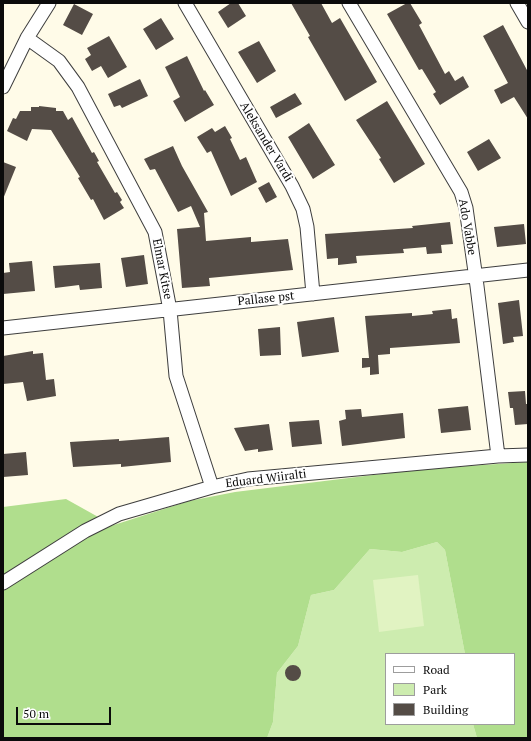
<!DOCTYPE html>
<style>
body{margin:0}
#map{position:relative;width:531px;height:741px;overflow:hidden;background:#fffbe8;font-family:"PT Serif",serif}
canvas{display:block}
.frame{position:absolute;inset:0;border:4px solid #0b0b0b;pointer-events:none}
.legend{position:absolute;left:385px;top:653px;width:130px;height:72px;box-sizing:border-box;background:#fff;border:1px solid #9d9d9d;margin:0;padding:5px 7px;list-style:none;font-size:12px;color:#0b0b0b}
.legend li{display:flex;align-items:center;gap:8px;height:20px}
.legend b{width:20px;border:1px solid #9d9d9d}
.scale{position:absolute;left:16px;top:707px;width:95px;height:18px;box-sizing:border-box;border:2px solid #0b0b0b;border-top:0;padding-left:5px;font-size:12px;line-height:14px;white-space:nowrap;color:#0b0b0b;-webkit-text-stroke:3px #fff;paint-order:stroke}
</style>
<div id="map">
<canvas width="531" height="741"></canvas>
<div class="frame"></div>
<ul class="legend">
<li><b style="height:5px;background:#fff"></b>Road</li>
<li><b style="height:11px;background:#cdecaf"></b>Park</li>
<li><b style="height:11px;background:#544c46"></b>Building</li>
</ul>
<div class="scale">50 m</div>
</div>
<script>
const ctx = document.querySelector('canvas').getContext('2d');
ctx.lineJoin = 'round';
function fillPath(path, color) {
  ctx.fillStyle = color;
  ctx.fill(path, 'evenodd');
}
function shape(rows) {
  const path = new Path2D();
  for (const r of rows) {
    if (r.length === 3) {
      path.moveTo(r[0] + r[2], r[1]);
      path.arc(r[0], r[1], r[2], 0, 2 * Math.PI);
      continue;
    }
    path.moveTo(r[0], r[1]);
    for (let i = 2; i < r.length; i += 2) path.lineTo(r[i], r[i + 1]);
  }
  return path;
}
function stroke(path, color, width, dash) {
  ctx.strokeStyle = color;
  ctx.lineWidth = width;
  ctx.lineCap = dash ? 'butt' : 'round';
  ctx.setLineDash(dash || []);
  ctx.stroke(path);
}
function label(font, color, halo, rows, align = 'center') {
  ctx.font = font + ' "PT Serif",serif';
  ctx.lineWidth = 4;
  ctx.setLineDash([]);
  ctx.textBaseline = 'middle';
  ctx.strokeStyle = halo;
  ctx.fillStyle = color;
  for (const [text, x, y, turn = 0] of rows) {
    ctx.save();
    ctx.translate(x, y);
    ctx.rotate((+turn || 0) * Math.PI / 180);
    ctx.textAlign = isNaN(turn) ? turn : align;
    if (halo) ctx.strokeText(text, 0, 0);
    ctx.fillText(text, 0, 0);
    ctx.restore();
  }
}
fillPath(shape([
 [437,542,445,550,465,654,386,654,386,724,473,724,477,738,267,738,273,722,277,673,298,646,311,595,334,590,370,549,402,552]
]), '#cdecaf');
fillPath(shape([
 [528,462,528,738,477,738,473,724,514,724,514,654,465,654,445,550,437,542,402,552,370,549,334,590,311,595,298,646,277,673,273,722,267,738,3,738,3,507,66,499,109,523,95,531,189,501,235,492,422,469]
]), '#b0de8d');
fillPath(shape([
 [418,575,424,626,379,632,373,580]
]), '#e1f3c2');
fillPath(shape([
 [231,3,238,3,246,16,228,28,218,12],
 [291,3,321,3,332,23,340,18,377,82,345,101,308,37,310,36],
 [407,3,410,3,422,23,419,25,445,74,449,71,455,81,463,76,469,87,440,105,433,94,436,92,422,69,419,70,387,14],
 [74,4,93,14,82,35,63,25],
 [161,18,174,39,156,50,143,29],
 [503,25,528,72,528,119,514,97,501,104,494,90,508,83,483,36],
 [109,36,127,67,108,78,101,66,92,71,85,59,91,55,87,48],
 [259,41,276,71,257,83,238,52],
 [187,56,204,91,205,90,214,105,185,122,173,101,180,97,165,67],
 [140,79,148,96,122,108,120,105,114,107,108,94],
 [295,93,302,104,276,118,270,107],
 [387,101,425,164,394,183,379,159,381,158,356,120],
 [39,106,56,108,56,111,63,111,68,120,72,117,92,153,94,152,99,161,97,162,115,193,117,192,122,200,120,202,124,208,104,220,93,199,91,200,78,178,80,177,51,130,32,129,27,141,7,131,13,118,16,119,20,111,31,111,31,107,39,107],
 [309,123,335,165,313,179,288,137],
 [225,126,232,138,230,139,240,160,246,157,257,182,231,196,211,151,207,153,197,137,212,128,215,132],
 [489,139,501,158,478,171,467,152],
 [173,146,182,166,208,212,204,213,206,241,251,237,251,242,288,239,293,270,209,278,210,286,182,288,177,229,200,227,191,206,178,212,155,169,150,170,144,159],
 [3,162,16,167,3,199],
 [269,182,277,197,266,203,258,188],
 [450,222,453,244,441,245,442,253,427,254,426,247,403,249,404,253,356,256,357,263,338,265,338,258,327,259,325,234,413,228,412,226],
 [524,224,526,244,497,247,494,227],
 [144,255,148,284,126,287,121,258],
 [32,261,35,291,3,294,3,273,10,272,9,263],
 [100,263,102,288,80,290,79,285,55,288,53,266],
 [519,300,523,336,513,337,514,342,503,344,498,303],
 [451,309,452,319,457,318,460,343,390,348,390,354,378,355,379,374,370,375,370,367,362,368,362,358,369,358,365,316,412,313,412,316,433,314,432,311],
 [334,317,339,352,302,357,297,322],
 [280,327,281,355,260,356,258,329],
 [33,351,33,354,43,353,46,380,54,379,56,396,27,401,23,382,3,384,3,356],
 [525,391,526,404,528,404,528,424,515,425,513,408,510,408,508,392],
 [468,406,471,430,441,433,438,409],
 [361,409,362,417,403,413,405,438,342,446,339,421,346,419,345,410],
 [319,420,322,444,292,447,289,422],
 [269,424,273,450,258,452,258,449,245,451,234,428],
 [169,437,171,462,121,467,121,464,73,467,70,442,119,439,119,441],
 [26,452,28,475,3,477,3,454],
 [293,673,8]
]), '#544c46');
const minor = shape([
 [185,3,292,186,303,209,307,227,313,294],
 [349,3,461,192,466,208,477,286,498,456],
 [517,3,528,22],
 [27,38,59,61,78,87,155,232,170,310,176,376,212,487],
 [3,87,27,38,49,3],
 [3,328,528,270],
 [3,583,85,531,119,514,212,487,248,479,498,456,528,455]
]);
stroke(minor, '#3e3e3e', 15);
stroke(minor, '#fff', 13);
label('12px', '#0b0b0b', '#fff', [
 ["Aleksander Vardi",266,142,59],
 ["Ado Vabbe",467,227,80],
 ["Elmar Kitse",162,269,79],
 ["Pallase pst",266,299,-6],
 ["Eduard Wiiralti",266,479,-7]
]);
</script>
